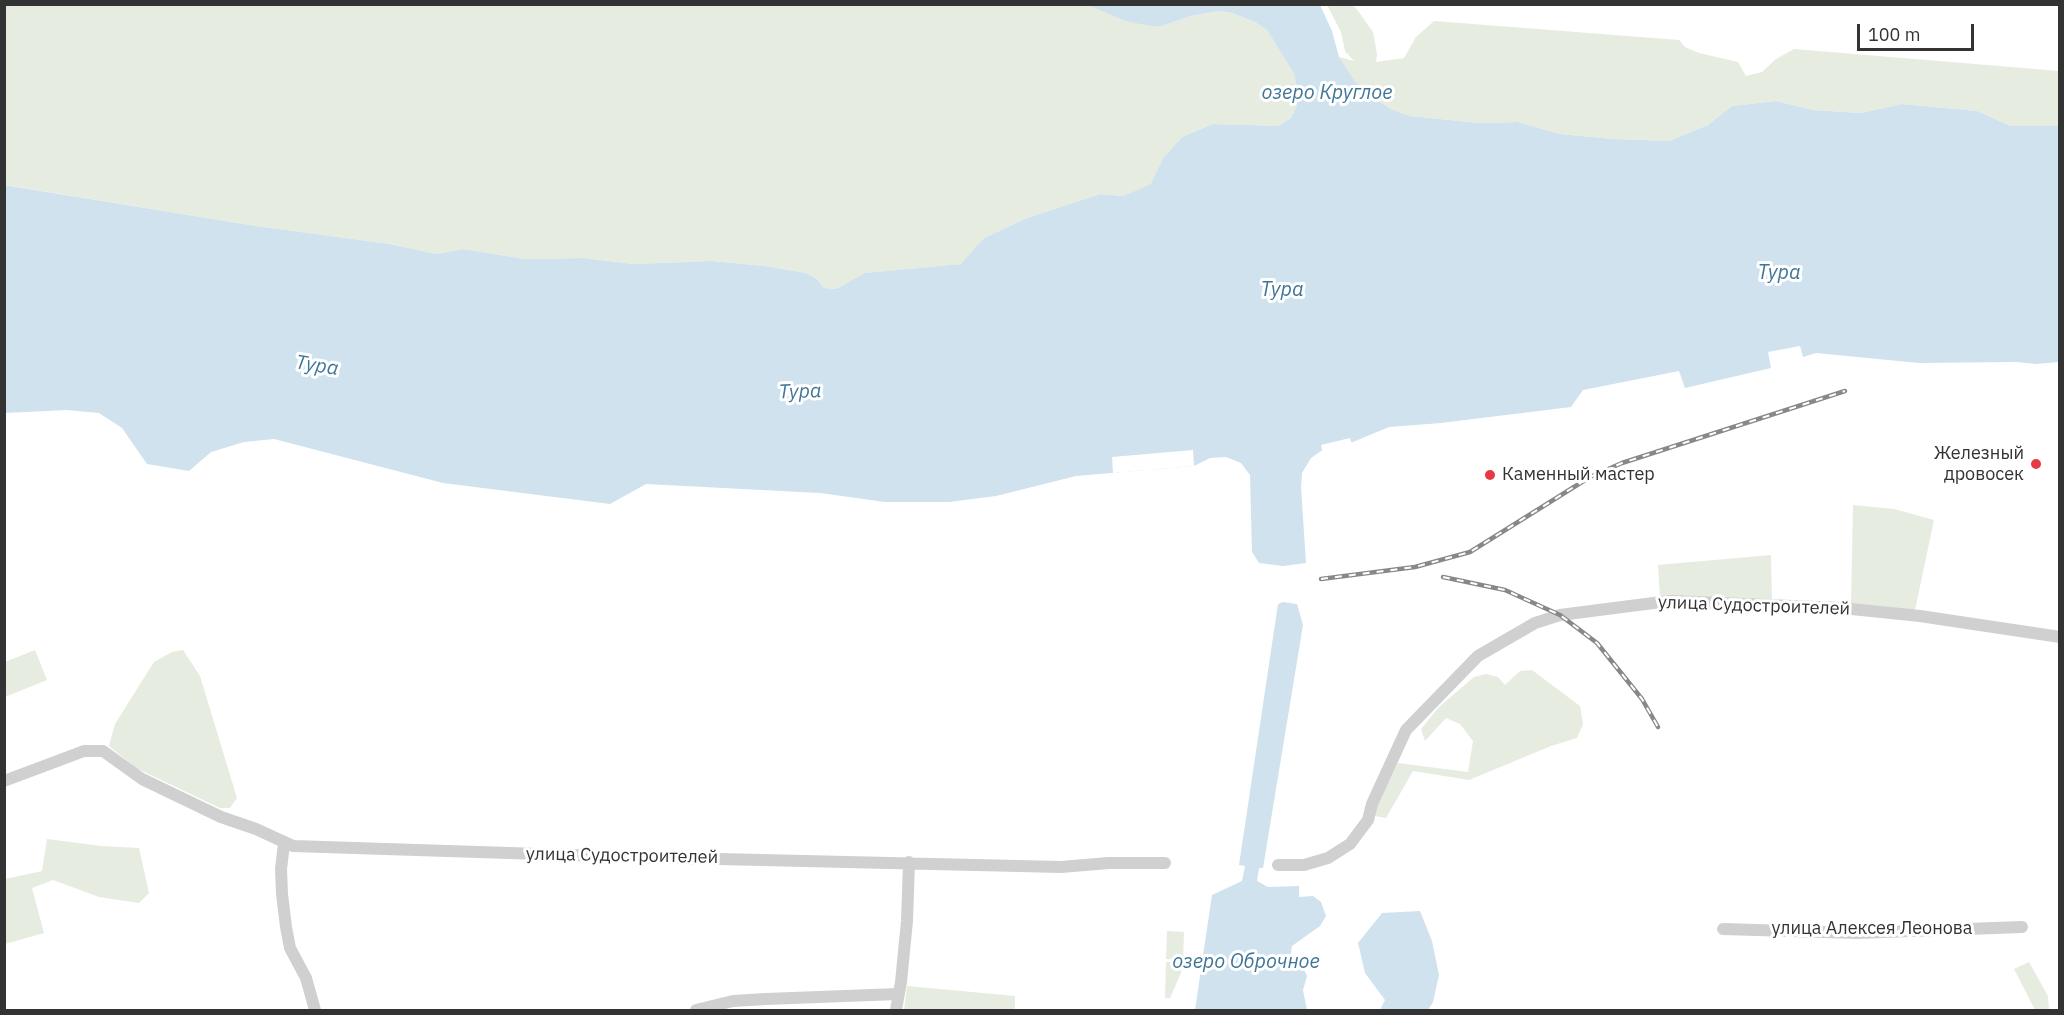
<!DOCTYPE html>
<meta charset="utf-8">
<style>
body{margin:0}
#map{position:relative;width:2064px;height:1015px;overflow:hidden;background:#fff;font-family:"IBM Plex Sans",sans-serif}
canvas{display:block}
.frame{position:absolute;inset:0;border:6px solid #333;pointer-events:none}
.scale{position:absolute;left:1857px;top:24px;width:117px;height:27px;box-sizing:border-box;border:3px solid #333;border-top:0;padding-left:8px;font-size:18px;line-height:21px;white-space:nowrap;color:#333;-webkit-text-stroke:4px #fff;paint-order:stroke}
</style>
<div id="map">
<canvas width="2064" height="1015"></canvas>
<div class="frame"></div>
<div class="scale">100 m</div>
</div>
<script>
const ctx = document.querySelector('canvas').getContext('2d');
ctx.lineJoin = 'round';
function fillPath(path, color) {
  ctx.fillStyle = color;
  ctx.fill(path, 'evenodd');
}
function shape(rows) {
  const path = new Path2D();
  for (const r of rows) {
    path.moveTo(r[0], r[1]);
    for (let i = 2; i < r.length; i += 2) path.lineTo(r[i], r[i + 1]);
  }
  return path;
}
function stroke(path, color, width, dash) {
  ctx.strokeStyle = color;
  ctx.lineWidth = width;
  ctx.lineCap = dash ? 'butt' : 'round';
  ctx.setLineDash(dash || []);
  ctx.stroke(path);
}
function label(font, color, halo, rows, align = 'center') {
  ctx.font = font + ' "IBM Plex Sans",sans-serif';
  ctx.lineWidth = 6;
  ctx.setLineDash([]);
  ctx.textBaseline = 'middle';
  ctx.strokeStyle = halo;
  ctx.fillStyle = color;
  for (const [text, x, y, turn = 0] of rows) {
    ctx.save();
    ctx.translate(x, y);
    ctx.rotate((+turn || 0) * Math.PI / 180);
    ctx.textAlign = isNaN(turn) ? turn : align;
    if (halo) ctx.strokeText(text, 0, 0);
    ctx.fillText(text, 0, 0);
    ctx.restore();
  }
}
fillPath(shape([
 [1088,4,1125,21,1162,26,1191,16,1219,11,1232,13,1255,22,1267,30,1294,74,1297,89,1297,105,1291,118,1278,126,1213,124,1182,137,1163,158,1152,184,1123,196,1100,194,1027,218,984,238,962,264,866,273,836,289,824,288,817,279,806,273,764,266,713,261,633,264,584,258,525,259,463,249,437,254,390,244,256,226,5,185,4,5],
 [1327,5,1351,5,1356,8,1373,32,1377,54,1376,62,1404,58,1416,37,1434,21,1679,40,1685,47,1699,53,1738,62,1746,76,1762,72,1776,59,1794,49,2059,71,2059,126,2011,126,1977,111,1902,104,1861,113,1813,110,1776,101,1732,106,1708,125,1669,141,1613,139,1560,134,1517,122,1479,123,1410,116,1391,109,1372,97,1355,81,1339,57,1354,61,1345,51,1341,32],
 [1853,505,1894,509,1934,520,1915,610,1851,603],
 [1771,555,1772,601,1660,597,1658,565],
 [35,650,47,680,5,697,5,662],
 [183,650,200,676,237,798,230,808,220,808,136,768,109,746,115,724,154,662,172,652],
 [1532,670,1580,706,1583,724,1577,738,1551,746,1469,780,1413,771,1386,818,1375,816,1376,806,1398,763,1468,772,1473,741,1460,724,1446,718,1425,741,1421,729,1439,707,1474,677,1486,674,1498,677,1505,685,1520,671],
 [47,839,101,846,139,848,149,893,139,903,99,897,53,880,32,888,44,933,5,944,5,879,42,871],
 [1167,931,1184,932,1183,960,1166,959],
 [1166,962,1182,962,1181,973,1170,998,1165,998],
 [2029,962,2048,996,2049,1010,2035,1010,2014,969],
 [907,986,1015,996,1015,1010,904,1010]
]), '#e6ecdf');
fillPath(shape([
 [1088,5,1320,5,1332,31,1339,57,1355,81,1372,97,1391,109,1410,116,1479,123,1517,122,1560,134,1613,139,1669,141,1708,125,1732,106,1776,101,1813,110,1861,113,1902,104,1977,111,2011,126,2059,126,2059,362,2036,364,2016,362,1919,363,1816,353,1803,357,1800,346,1768,352,1771,368,1685,388,1679,371,1583,390,1571,407,1441,423,1389,427,1353,442,1324,449,1311,458,1302,473,1301,487,1306,563,1283,566,1259,563,1252,552,1250,475,1241,463,1226,457,1210,458,1194,466,1076,476,996,496,949,502,885,502,820,493,646,484,610,504,443,483,274,439,244,442,211,452,189,471,147,464,122,428,99,413,67,410,5,413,4,185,256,226,390,244,437,254,463,249,525,259,584,258,633,264,713,261,764,266,806,273,817,279,824,288,836,289,865,273,961,264,984,238,1027,218,1100,194,1123,196,1151,184,1163,158,1182,137,1213,124,1278,126,1291,118,1297,105,1297,89,1294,74,1267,30,1255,22,1232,13,1219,11,1191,16,1162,26,1151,26,1125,21],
 [1283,602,1297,604,1303,625,1263,868,1259,868,1257,881,1268,887,1299,886,1299,897,1313,896,1321,902,1326,916,1320,926,1292,946,1290,958,1303,967,1307,976,1303,990,1307,1010,1195,1010,1212,895,1242,881,1245,866,1239,865,1278,604],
 [1420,911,1432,941,1439,975,1433,1002,1428,1010,1380,1010,1385,1000,1365,973,1358,943,1382,913]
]), '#cfe2ee');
fillPath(shape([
 [1350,438,1352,445,1323,454,1321,445],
 [1193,450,1194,466,1113,473,1112,457]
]), '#fff');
stroke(shape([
 [4,781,84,751,103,751,142,779,221,817,256,829,293,846,633,857,1061,867,1109,863,1165,863],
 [284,844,281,869,282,894,286,927,290,948,306,978,315,1010],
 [1278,865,1304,865,1328,858,1350,844,1368,820,1372,804,1406,730,1478,656,1535,623,1560,615,1669,601,1842,608,1920,616,2060,637],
 [1723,929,1857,933,2022,927],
 [696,1010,733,1001,766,999,898,994],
 [896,1010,901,982,907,921,909,862]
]), '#d0d0d0', 12);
const rail = shape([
 [1443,577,1505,590,1560,615,1597,643,1642,699,1658,727],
 [1321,579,1415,567,1470,552,1590,477,1622,463,1845,391]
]);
stroke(rail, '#888', 4.5);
stroke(rail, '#fff', 2, [7]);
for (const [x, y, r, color] of [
 [2036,464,6,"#e63946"],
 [1490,475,6,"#e63946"]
]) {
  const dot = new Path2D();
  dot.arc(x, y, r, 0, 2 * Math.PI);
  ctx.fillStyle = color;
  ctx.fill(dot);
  stroke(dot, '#fff', 2);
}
label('18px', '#333', '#fff', [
 ["Железный",2024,454],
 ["дровосек",2024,475],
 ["Каменный мастер",1502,475,"left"]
], 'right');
label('18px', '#333', '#fff', [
 ["улица Судостроителей",1754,606,2],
 ["улица Судостроителей",622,856,1],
 ["улица Алексея Леонова",1872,929]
]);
label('italic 20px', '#3f7597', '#fff', [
 ["озеро Круглое",1327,93],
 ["Тура",1779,273],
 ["Тура",1282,290],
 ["Тура",317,366,9],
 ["Тура",800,392,-2],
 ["озеро Оброчное",1246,962]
]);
</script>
